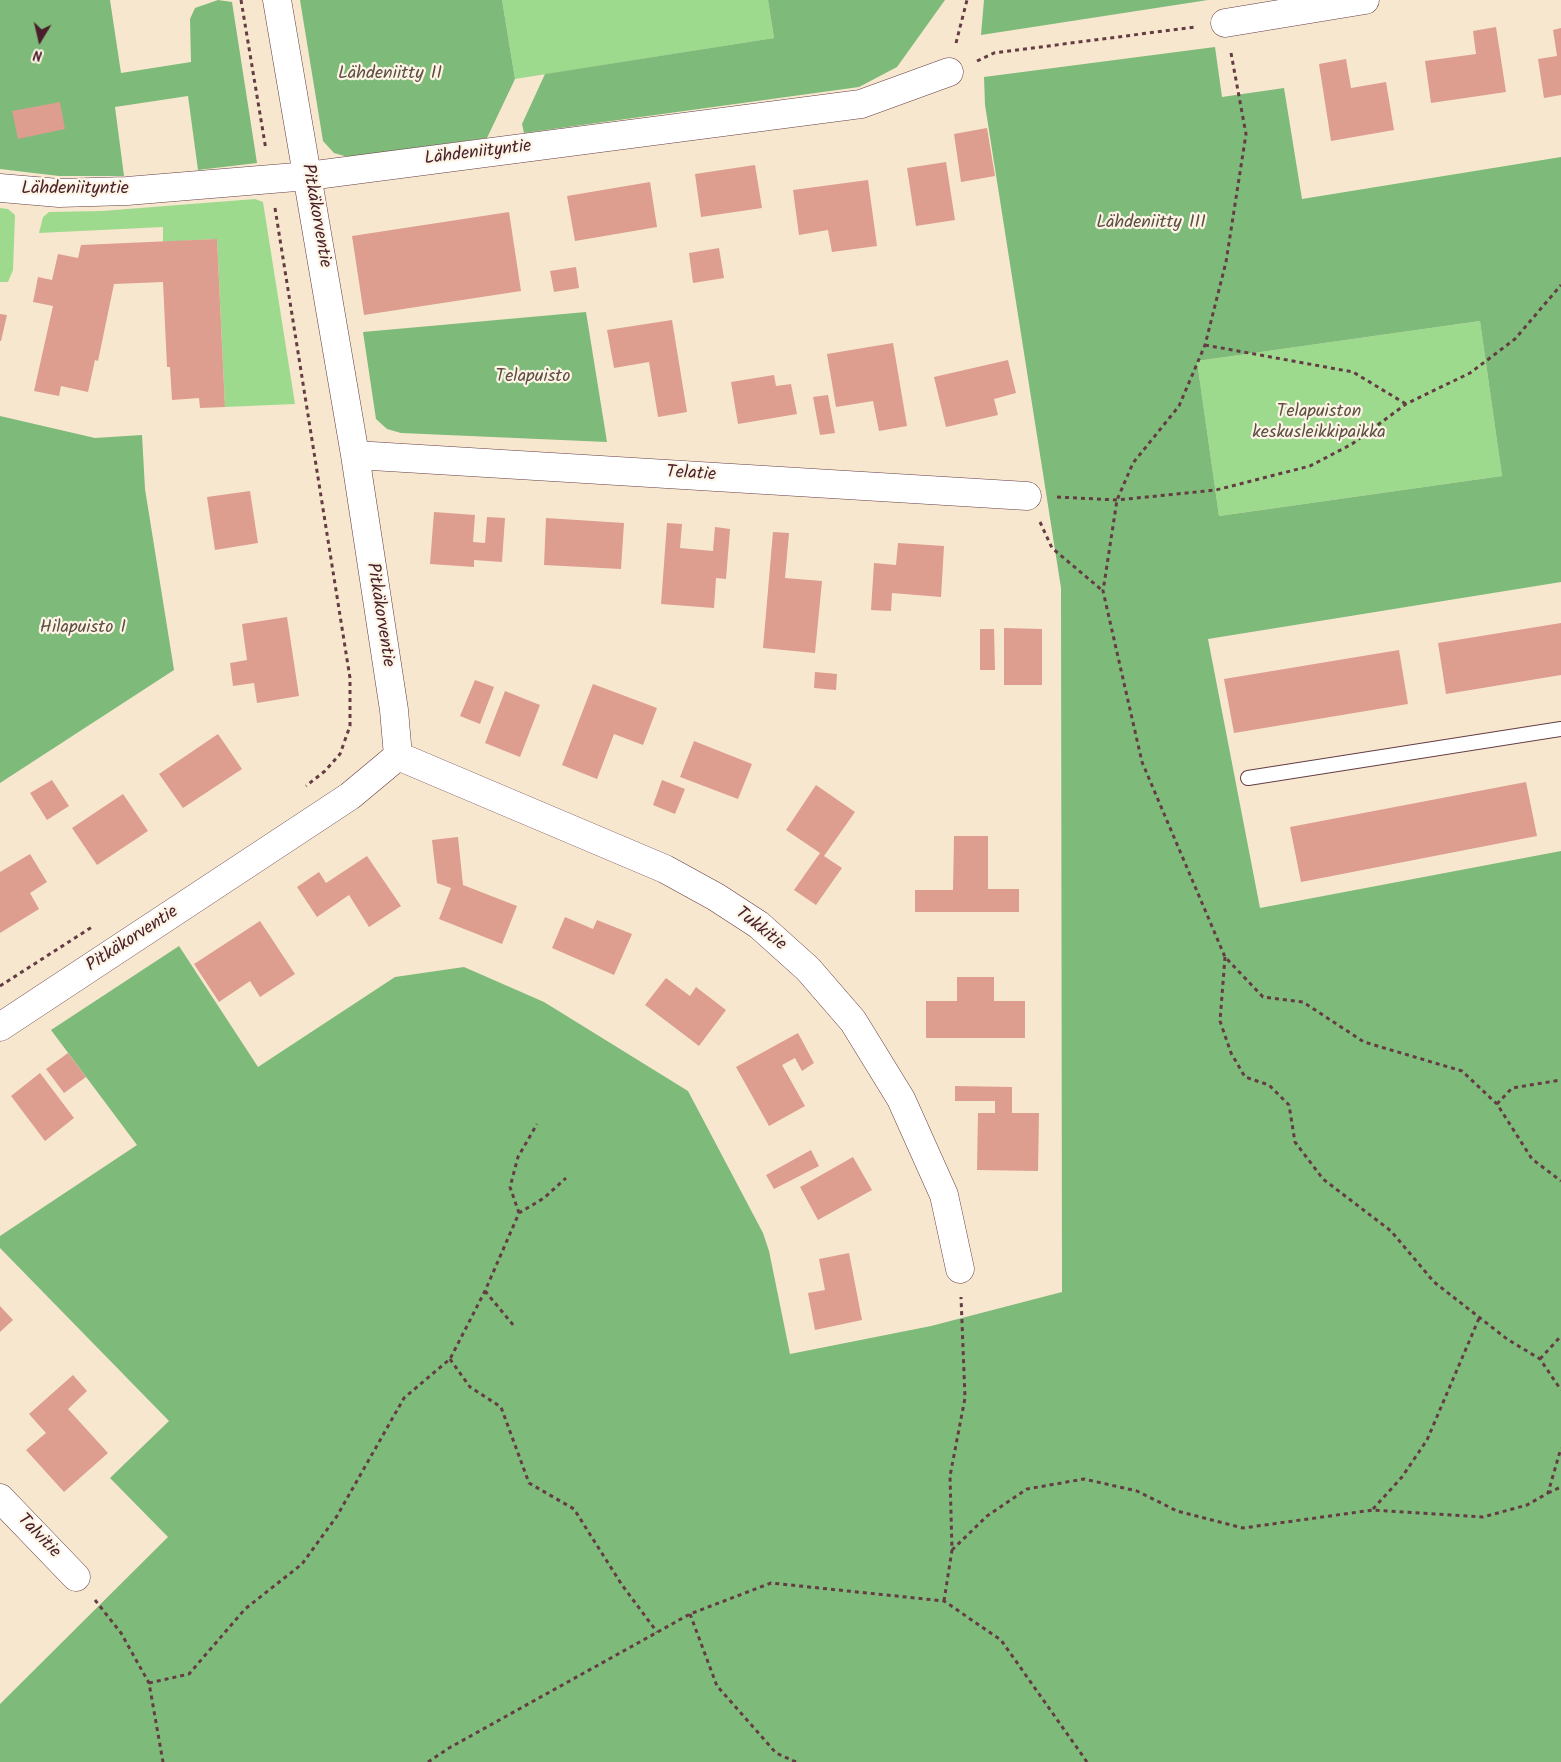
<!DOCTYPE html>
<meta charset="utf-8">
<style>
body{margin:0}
#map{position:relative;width:1561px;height:1762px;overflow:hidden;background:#f8e7cf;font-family:Kalam,sans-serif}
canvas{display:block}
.north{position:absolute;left:15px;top:15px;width:50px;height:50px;-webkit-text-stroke:4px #fcf5e5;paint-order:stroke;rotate:189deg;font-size:14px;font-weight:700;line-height:20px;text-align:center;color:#4a1f2b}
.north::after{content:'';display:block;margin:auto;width:18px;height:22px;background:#4a1f2b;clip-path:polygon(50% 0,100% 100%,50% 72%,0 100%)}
</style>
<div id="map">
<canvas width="1561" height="1762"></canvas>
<div class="north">N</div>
</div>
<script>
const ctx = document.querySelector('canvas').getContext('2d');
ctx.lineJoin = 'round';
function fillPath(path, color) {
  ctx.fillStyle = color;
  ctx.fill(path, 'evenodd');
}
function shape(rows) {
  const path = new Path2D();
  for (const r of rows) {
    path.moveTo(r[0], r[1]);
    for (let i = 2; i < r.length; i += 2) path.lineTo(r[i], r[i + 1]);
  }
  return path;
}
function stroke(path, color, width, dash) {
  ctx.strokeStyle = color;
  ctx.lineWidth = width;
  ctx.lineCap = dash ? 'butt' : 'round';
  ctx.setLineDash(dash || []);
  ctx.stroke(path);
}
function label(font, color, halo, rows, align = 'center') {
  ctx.font = font + ' Kalam,sans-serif';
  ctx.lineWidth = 4.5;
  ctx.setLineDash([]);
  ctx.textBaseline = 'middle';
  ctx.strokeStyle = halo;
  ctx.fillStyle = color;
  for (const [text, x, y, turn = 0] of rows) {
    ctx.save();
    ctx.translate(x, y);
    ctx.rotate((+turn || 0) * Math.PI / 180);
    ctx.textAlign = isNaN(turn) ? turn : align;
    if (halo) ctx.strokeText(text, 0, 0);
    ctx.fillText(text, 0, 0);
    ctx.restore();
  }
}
fillPath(shape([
 [502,0,768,0,774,38,515,79],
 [255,199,263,202,295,404,225,407,217,239,163,242,163,227,39,233,43,217,49,212,102,211],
 [0,208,8,209,15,215,13,270,8,282,0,282],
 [1480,321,1502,476,1219,516,1197,361]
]), '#9eda8e');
fillPath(shape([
 [0,0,110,0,121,73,191,62,190,19,195,8,218,0,232,2,257,163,198,170,188,96,115,107,124,176,59,176,0,169],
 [300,0,502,0,515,79,487,138,348,157,334,153,323,141],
 [768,0,945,0,897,67,859,87,524,133,522,124,545,74,774,38],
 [984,0,1208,0,981,35],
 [1215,47,1222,97,1284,88,1302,199,1561,157,1561,582,1208,639,1260,908,1561,851,1561,1762,0,1762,0,1704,168,1537,110,1478,169,1421,0,1248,0,1236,137,1145,51,1030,179,946,258,1067,395,977,464,967,544,1002,688,1091,763,1233,769,1251,790,1354,931,1326,1062,1292,1061,588,985,105,984,77],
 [1480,321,1502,476,1219,516,1197,361],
 [586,312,607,442,401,433,387,429,376,419,363,332],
 [0,416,95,438,142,435,145,489,174,670,0,783]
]), '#7eba79');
fillPath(shape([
 [1496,27,1506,92,1431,103,1425,61,1476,54,1473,31],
 [1561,28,1561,95,1544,98,1538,59,1557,56,1553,30],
 [1346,59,1351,88,1386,82,1394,130,1331,141,1319,64],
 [60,102,65,129,18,139,12,111],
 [987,128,995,176,961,182,954,134],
 [946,162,955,220,916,226,907,168],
 [755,165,762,208,701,217,695,174],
 [868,180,877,246,832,252,828,230,799,235,793,190],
 [650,182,657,227,575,241,567,196],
 [509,212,521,291,364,315,352,236],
 [217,239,225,407,200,408,199,398,172,400,170,367,167,367,163,282,114,284,98,361,95,360,88,392,61,386,59,396,34,391,53,306,33,302,38,277,52,280,58,254,78,258,81,245],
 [719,248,724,278,693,283,689,253],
 [576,267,579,288,554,292,550,271],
 [0,314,7,315,1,341,0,341],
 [672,320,687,412,658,417,649,362,614,368,607,330],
 [893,343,907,426,879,431,873,401,836,407,827,354],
 [1008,360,1016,393,994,399,998,415,946,427,934,377],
 [774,375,776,386,791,384,797,414,738,424,731,382],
 [828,395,835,433,820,435,813,397],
 [250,491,258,543,215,550,207,497],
 [434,512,475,515,473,542,485,543,487,517,505,518,502,562,474,560,474,567,430,564],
 [546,518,624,523,621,569,544,565],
 [667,523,682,524,680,548,713,551,715,527,730,529,726,579,716,578,714,608,661,604],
 [773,532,789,533,785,578,822,581,815,653,763,648],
 [898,543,944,546,941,597,892,593,891,611,871,610,874,563,896,565],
 [287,617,299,696,257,703,254,683,233,686,230,663,247,660,242,624],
 [1561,623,1561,675,1446,694,1438,643],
 [1004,628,1042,629,1042,685,1004,685],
 [980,629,994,629,995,670,980,670],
 [1399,650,1408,704,1234,733,1224,679],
 [815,672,837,674,836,690,814,688],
 [475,680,494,687,480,724,460,716],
 [593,684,657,708,643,745,614,734,597,779,562,765],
 [505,691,540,705,520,757,485,743],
 [218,734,242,769,183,808,159,774],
 [694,741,752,764,738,799,680,777],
 [52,780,69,806,47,820,30,793],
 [662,780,685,789,675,814,653,805],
 [1526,782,1537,836,1301,882,1290,827],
 [816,785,855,812,824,856,842,868,816,905,794,890,820,853,786,830],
 [123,794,148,831,97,865,72,828],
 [954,836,988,836,988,889,1019,889,1019,912,915,912,915,890,953,890],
 [458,837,463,885,517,906,502,944,439,919,451,888,437,883,432,840],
 [30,854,47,882,30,893,39,909,0,933,0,872],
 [367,856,401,906,369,927,349,895,317,917,297,887,319,872,326,883],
 [565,917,593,929,597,920,632,934,614,975,552,948],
 [260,921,295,974,260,997,250,981,219,1002,194,964],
 [957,977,994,977,994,1001,1025,1001,1025,1038,926,1038,926,1001,957,1001],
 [666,978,690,996,696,987,726,1010,699,1046,645,1005],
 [798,1033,814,1063,802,1071,795,1058,782,1065,805,1106,769,1126,736,1067],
 [68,1053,86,1077,64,1093,46,1069],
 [40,1073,74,1118,45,1141,11,1096],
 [955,1086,1012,1087,1012,1113,1039,1113,1038,1171,977,1170,978,1113,995,1113,995,1101,955,1101],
 [811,1150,819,1166,774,1189,766,1175],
 [853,1157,872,1190,818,1220,800,1187],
 [849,1253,862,1320,815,1330,808,1293,825,1290,819,1259],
 [0,1306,13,1320,0,1332],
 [73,1375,87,1391,68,1409,108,1453,64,1492,26,1450,46,1433,29,1414]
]), '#dd9d8f');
const lane = shape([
 [1248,778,1561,729]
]);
const street = shape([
 [1225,23,1365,0],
 [0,188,59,193,127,191,308,176,861,104,949,72],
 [355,455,1027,496],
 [398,756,665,869,716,897,759,925,808,969,853,1021,901,1099,944,1195,960,1269],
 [0,1027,350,796,398,756,394,710,355,455,277,0],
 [0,1498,76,1577]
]);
stroke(lane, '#643d44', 16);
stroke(street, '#643d44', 29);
stroke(shape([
 [241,0,266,150],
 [956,43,967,0],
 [1231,53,1246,134,1226,262,1205,345,1179,406,1133,463,1117,500,1103,591,1142,762,1225,957,1263,997,1303,1002,1364,1042,1462,1071,1497,1104,1532,1159,1561,1181],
 [977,61,994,53,1195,27],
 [275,208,350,678,350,726,340,754,325,771,306,786],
 [1205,345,1353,372,1406,404],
 [1057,497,1117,500,1216,490,1310,466,1352,444,1406,404,1470,373,1515,339,1561,285],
 [1040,522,1052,548,1103,591],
 [1225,957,1220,1021,1231,1053,1245,1077,1269,1085,1289,1105,1295,1142,1323,1179,1391,1231,1434,1282,1507,1339,1540,1359,1561,1390],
 [0,986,92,927],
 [1497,1104,1512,1088,1561,1080],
 [519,1213,510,1187,518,1157,537,1124],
 [485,1291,514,1326],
 [450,1359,470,1387,501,1407,529,1483,574,1509,622,1585,657,1632],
 [1540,1359,1561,1336],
 [1548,1493,1561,1487],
 [1373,1509,1402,1477,1427,1440,1480,1316],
 [952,1550,987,1516,1027,1489,1084,1479,1137,1491,1177,1511,1243,1528,1373,1510,1483,1517,1527,1505,1548,1493,1561,1448],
 [95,1600,121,1633,149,1683,163,1762],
 [944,1601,952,1550,950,1476,965,1398,961,1297],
 [690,1614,717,1686,776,1753,796,1762],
 [149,1683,189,1674,245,1609,302,1564,337,1516,404,1398,450,1359,485,1291,519,1213,544,1198,566,1178],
 [428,1762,449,1748,690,1614,771,1583,944,1601,1001,1640,1087,1762]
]), '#643d44', 3, [4, 4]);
stroke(lane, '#fff', 14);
stroke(street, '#fff', 28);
label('18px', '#5f4e44', '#fcf5e5', [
 ["Lähdeniitty II",390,75],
 ["Lähdeniitty III",1151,224],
 ["Telapuisto",533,378],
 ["Telapuiston",1319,413],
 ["keskusleikkipaikka",1319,434],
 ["Hilapuisto I",83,629]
]);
label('18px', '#4a1f2b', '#fcf5e5', [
 ["Lähdeniityntie",478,154,-7],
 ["Lähdeniityntie",75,190],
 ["Pitkäkorventie",315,216,80],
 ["Telatie",691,475,3],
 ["Pitkäkorventie",379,615,81],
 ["Tukkitie",760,930,38],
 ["Pitkäkorventie",133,940,-33],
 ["Talvitie",38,1537,46]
]);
</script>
